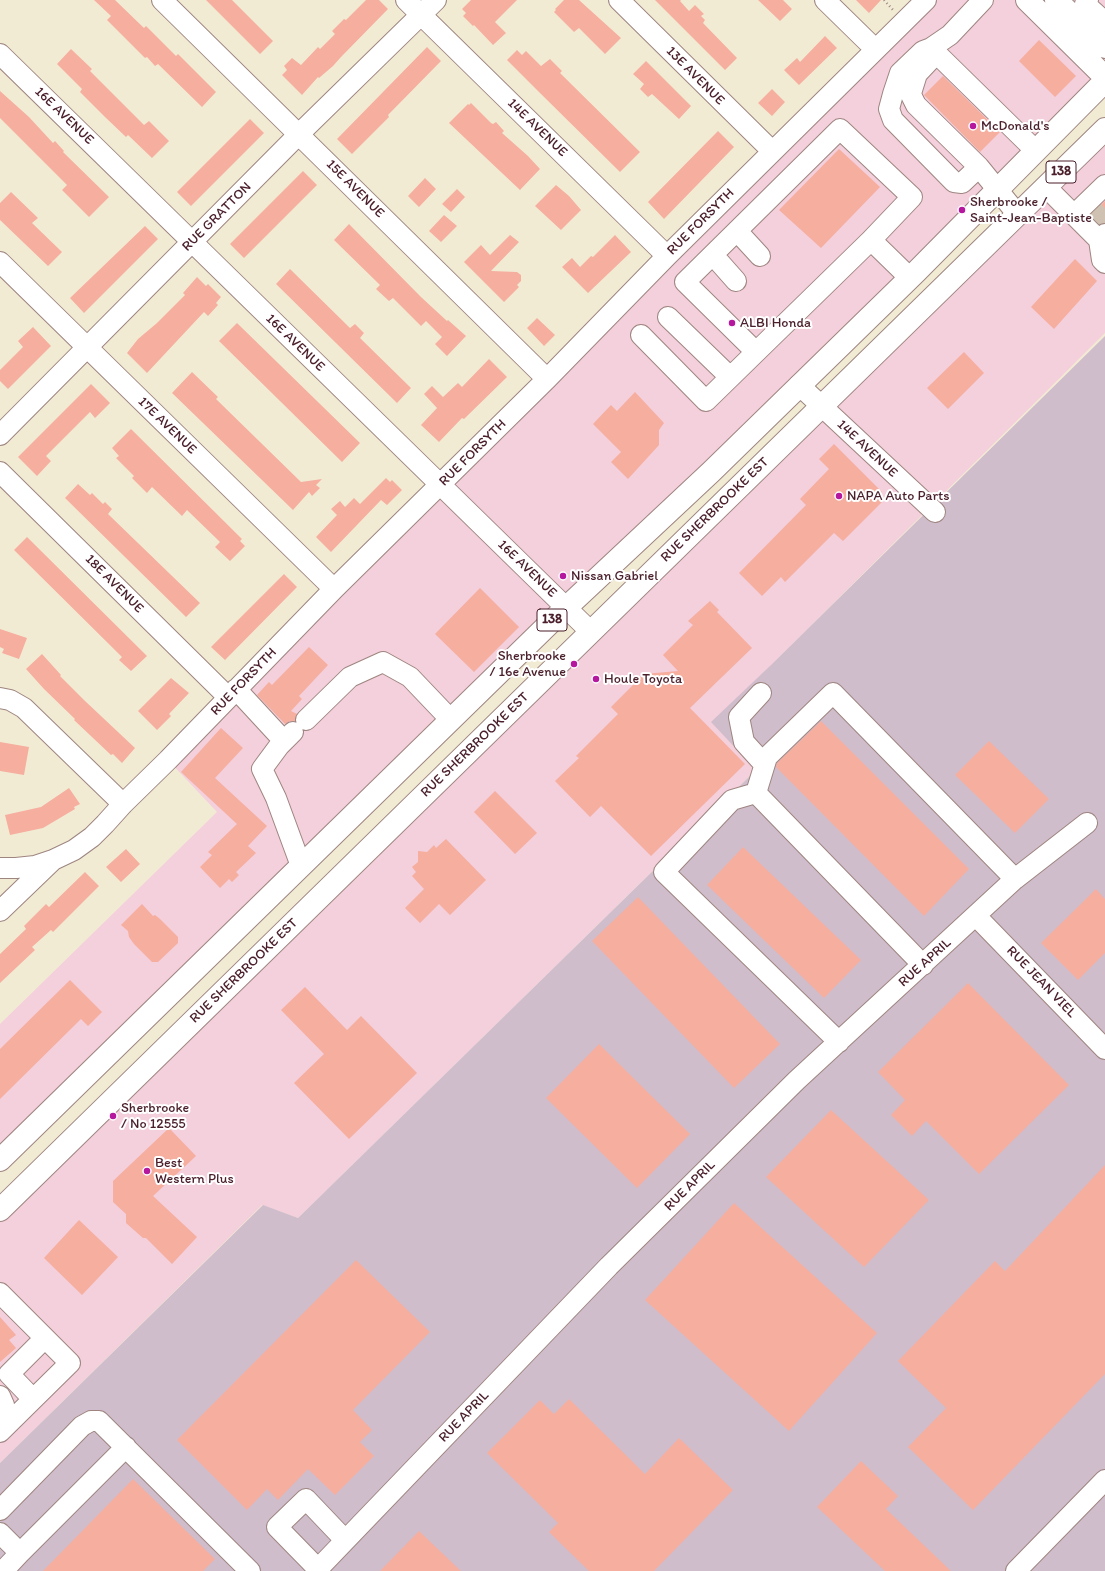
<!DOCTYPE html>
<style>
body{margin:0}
canvas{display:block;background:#f2ebd4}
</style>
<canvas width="1105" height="1571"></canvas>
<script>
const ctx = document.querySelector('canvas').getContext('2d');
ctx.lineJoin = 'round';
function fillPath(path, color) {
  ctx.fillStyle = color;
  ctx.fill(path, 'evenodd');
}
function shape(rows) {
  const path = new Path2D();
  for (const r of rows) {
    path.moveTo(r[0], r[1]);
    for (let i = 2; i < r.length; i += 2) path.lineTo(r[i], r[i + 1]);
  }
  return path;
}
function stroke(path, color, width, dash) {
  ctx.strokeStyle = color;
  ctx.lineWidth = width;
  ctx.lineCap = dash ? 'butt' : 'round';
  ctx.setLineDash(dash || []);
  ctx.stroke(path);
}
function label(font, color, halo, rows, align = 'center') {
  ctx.font = font + ' Itim,sans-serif';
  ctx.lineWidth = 4;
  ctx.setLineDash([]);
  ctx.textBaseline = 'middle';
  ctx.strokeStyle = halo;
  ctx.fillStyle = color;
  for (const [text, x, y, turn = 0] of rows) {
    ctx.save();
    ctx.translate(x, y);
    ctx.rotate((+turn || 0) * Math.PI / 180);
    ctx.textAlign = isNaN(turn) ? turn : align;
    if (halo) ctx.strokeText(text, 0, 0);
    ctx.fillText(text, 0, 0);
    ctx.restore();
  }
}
fillPath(shape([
 [927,0,1105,0,1105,81,0,1160,0,1024,217,812,168,760],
 [1105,127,1105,333,723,713,765,761,298,1218,262,1205,0,1463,0,1210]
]), '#f4cfdc');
fillPath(shape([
 [1105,336,1105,1571,0,1571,0,1463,263,1205,298,1218,756,770,711,722,771,665]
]), '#d0bdcc');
fillPath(shape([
 [94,0,115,0,144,28,146,26,176,56,178,54,216,92,202,107,158,64,155,66,147,57,145,58,107,20,111,16],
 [206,0,232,0,273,41,260,54],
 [366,0,379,0,388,9,341,57,333,66,319,78,318,77,302,95,282,75,287,70,284,66,292,58,301,65,318,47,320,49,335,34,332,31,344,19,346,20],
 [471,0,517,0,495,22,506,33,493,45,474,25,473,26,463,16,466,13,462,9],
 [564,0,579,0,621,38,605,54,579,28,574,32,554,12,556,10,555,9],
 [655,0,681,0,680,1,689,11,695,5,704,14,701,16,705,20,703,23,737,58,725,70],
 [758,0,783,0,792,9,780,21],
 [856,0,881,0,869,13],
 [825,36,837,48,799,85,784,70,797,58,800,62],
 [1039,40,1076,76,1055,97,1019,61],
 [427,47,441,61,388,115,389,117,352,154,337,139],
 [71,49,92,69,90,71,144,125,149,121,169,141,152,158,128,135,126,137,105,117,80,92,82,89,57,64],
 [517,50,522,55,526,51,541,66,550,59,562,71,560,73,640,152,620,172,540,93,507,60],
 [646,61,691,106,679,119,652,94,648,97,640,89,644,84,633,74],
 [943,76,1000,132,980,152,924,95],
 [772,89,785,102,772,116,758,103],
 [0,91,29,117,53,143,55,141,64,151,63,152,109,197,89,217,62,190,67,185,0,118],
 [471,103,491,123,493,124,496,122,504,131,502,133,528,156,540,169,520,190,449,123,468,104,469,105],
 [250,119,264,133,191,206,177,192],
 [718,131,734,147,664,219,648,202],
 [839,149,880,187,821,248,779,210],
 [303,171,317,185,244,258,230,244],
 [425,178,436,189,419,207,408,196],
 [556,185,569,196,581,210,561,230,535,206],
 [457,189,465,197,451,212,442,204],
 [11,192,38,218,32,223,62,252,48,266,0,220,0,203],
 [1105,201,1105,223,1100,224,1090,215],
 [444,215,457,226,441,242,429,231],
 [349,224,421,297,447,321,448,320,466,336,447,356,435,344,442,337,426,321,421,326,393,298,389,301,376,289,380,285,334,240],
 [145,226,158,239,84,313,70,298],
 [510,235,519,242,491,271,517,272,521,275,521,281,517,285,519,287,504,302,464,262,481,245,490,255],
 [615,235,631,252,588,293,562,267,572,258,580,267,591,256,593,257],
 [1075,259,1097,281,1054,329,1031,307],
 [290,269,350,328,355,324,364,333,360,338,411,388,397,403,276,284],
 [197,277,206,286,208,284,221,297,216,303,218,305,208,316,204,312,147,373,127,353,138,339,157,323,185,295,183,293],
 [537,318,555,335,544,346,527,328],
 [237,323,360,443,342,462,219,341],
 [33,327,51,346,8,389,0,381,0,370,23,347,18,341],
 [964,352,984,373,948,409,927,388],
 [489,359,507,377,464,419,462,418,439,442,421,425,437,408,424,394,432,386,443,397,458,383,462,387],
 [192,372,218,397,216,399,301,482,322,479,316,485,320,488,312,496,309,492,293,510,172,393],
 [91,384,110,403,95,418,90,412,46,456,51,461,37,476,18,457],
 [635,392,664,423,659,430,659,445,628,479,611,462,621,452,593,424,611,405,617,411],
 [131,429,242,539,240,541,245,546,230,561,215,547,220,542,187,510,182,516,152,487,147,493,132,478,134,476,116,458,119,456,112,448],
 [834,444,882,492,880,495,885,499,843,541,834,533,785,582,781,577,762,596,739,573,806,505,800,499,829,469,819,459],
 [386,478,390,482,392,480,402,490,387,505,381,500,331,552,316,537,337,515,331,509,340,501,345,507,354,498,360,504],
 [78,484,90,495,92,493,103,504,105,502,112,509,108,514,200,603,186,617,65,498],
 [27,537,147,656,131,671,119,660,122,657,14,550],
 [284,574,297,587,225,660,211,647],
 [480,588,519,627,474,672,435,634],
 [710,601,719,610,717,612,752,648,690,708,745,764,651,856,601,806,590,817,555,781,579,758,576,756,618,714,611,707,644,674,678,671,663,655,693,625,688,621],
 [0,629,27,638,19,659,2,653,4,649,0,647],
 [309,647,328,665,299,696,302,699,291,711,297,714,295,721,290,721,285,724,257,695,269,682,272,685],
 [42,654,61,675,60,676,84,700,135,748,122,763,113,754,111,755,74,720,75,719,44,689,26,669],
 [171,678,189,693,169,714,171,716,157,730,138,711],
 [821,721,969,869,924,916,776,767,777,763],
 [221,728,243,748,215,778,267,826,248,846,256,853,236,872,239,875,232,882,229,879,220,888,200,867,212,855,208,852,237,824,181,772],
 [989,741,1049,799,1015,833,955,775],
 [0,742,29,747,24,775,0,771],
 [69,788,80,804,74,807,75,809,43,828,10,835,5,815,41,807],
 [495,791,537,833,515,854,474,812],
 [446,839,486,880,450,915,439,904,420,923,405,908,424,889,412,876,416,872,412,867,418,862,418,851,427,852,434,845,436,848],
 [743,847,861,960,824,998,707,885],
 [126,849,140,864,121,882,106,867],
 [85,872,99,886,53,932,51,930,32,947,35,950,0,983,0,954,26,929,24,926,46,904,49,907],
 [1096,889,1105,899,1105,953,1078,980,1041,943],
 [638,897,780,1044,734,1088,592,941],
 [142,904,153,916,155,915,160,919,178,937,178,943,158,962,152,962,134,944,129,937,128,931,121,925],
 [70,980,102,1012,88,1026,81,1019,0,1099,0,1049],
 [968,983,1069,1085,979,1174,926,1121,912,1136,891,1115,905,1100,878,1072],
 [305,987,347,1030,361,1016,417,1073,349,1139,294,1083,324,1054,281,1010],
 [599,1044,690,1134,637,1188,546,1098],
 [831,1110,929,1200,864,1267,766,1177],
 [169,1128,196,1156,153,1196,197,1237,172,1264,146,1238,143,1238,126,1223,126,1214,113,1202,113,1181],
 [1105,1165,1105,1374,973,1510,908,1447,946,1408,898,1361,995,1261,1005,1271],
 [734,1203,877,1333,789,1431,645,1300],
 [79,1220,118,1257,82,1295,44,1258],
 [356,1260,430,1332,353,1410,372,1430,360,1442,374,1456,335,1495,308,1469,278,1500,267,1489,247,1510,177,1440],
 [0,1317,16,1335,9,1340,16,1348,0,1362],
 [569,1399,645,1474,679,1438,733,1490,654,1571,589,1571,549,1532,558,1523,487,1453,540,1400,554,1414],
 [861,1461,898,1496,886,1509,951,1571,885,1571,817,1507],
 [133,1479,215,1559,203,1571,43,1571],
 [419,1531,461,1571,380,1571]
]), '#f6ae9f');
stroke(shape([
 [1093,210,1105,223]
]), '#d0c2b2', 20, [20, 10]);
const minor = shape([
 [162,0,547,379],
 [406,0,667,256],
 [619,0,772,151],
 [825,0,875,49],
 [1088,0,1085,4,1105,22],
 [931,48,1036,151],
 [0,54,591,632],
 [934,56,917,74,912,90,911,95,916,105,979,167,1018,215],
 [979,167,962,183,954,182,893,120,889,109,893,94,900,73,923,51,931,48,950,35,983,0],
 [1046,187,1099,240,1105,234],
 [1074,215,1105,185],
 [737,231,760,256],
 [1099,240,1102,260,1105,263],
 [713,255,736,281],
 [0,262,334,589],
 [668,317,730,377],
 [641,335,706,401,871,240,910,278],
 [755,351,685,282,840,129,912,197,871,240],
 [799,385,935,512],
 [0,435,299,134,436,0],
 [0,472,228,697],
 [236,689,284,741],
 [761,693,739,717,744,742,764,764],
 [0,698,10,700,24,708,123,804],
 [306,720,350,677,383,662,410,677,451,720],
 [293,732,279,746,262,769,276,798,301,866],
 [756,793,767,757,833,693,1015,879],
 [0,868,16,868,35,866,53,860,74,850,92,837,105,824,123,804,168,760,334,589,547,379,667,256,926,0],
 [0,911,52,861],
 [976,916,1105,1049],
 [839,1042,664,872,732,800,756,793,923,965],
 [0,1293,70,1363,0,1432],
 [0,1396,4,1405,2,1414,0,1416],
 [33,1399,9,1374,45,1338],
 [0,1510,82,1426,91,1421,99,1421,250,1571],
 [0,1533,20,1553,3,1571],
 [20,1553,126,1447],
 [318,1569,277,1527,306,1499,345,1540],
 [316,1571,609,1266,797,1080,1015,879,1087,823],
 [1016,1571,1105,1480]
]);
const major = shape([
 [1027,0,1105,77],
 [1056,0,1105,47],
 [0,1160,553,620,711,472,916,272,1105,81],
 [0,1210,1105,129]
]);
stroke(minor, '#9e8580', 22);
stroke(major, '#9e8580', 24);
stroke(shape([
 [884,0,893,10]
]), '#9e8580', 2.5, [1, 3]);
stroke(minor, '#fff', 20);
stroke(major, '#fff', 22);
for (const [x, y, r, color] of [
 [973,126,4,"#b5179e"],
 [962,210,4,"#b5179e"],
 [732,323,4,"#b5179e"],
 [839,496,4,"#b5179e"],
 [563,576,4,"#b5179e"],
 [574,664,4,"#b5179e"],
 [596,679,4,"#b5179e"],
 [113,1116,4,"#b5179e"],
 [147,1171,4,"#b5179e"]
]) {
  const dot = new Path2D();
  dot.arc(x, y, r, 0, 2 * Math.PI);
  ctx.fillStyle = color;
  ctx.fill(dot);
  stroke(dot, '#fff', 1.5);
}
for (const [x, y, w] of [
 [1061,172,30],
 [552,620,30]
]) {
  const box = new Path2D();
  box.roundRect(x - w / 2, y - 11, w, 22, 3);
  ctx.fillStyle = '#fff';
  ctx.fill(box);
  stroke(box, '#4a1f2b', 1);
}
label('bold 13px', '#4a1f2b', null, [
 ["138",1061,172],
 ["138",552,620]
]);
label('14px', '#4a1f2b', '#fff', [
 ["13E AVENUE",695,76,45],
 ["16E AVENUE",64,116,44],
 ["14E AVENUE",537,128,44],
 ["15E AVENUE",355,189,45],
 ["RUE GRATTON",217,217,-45],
 ["RUE FORSYTH",701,222,-45],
 ["16E AVENUE",295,343,44],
 ["17E AVENUE",167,426,44],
 ["14E AVENUE",867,449,43],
 ["RUE FORSYTH",473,453,-45],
 ["RUE SHERBROOKE EST",715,510,-44],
 ["16E AVENUE",527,569,44],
 ["18E AVENUE",114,584,45],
 ["RUE FORSYTH",244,682,-46],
 ["RUE SHERBROOKE EST",475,745,-44],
 ["RUE APRIL",925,963,-42],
 ["RUE SHERBROOKE EST",244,971,-44],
 ["RUE JEAN VIEL",1041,982,46],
 ["RUE APRIL",690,1186,-45],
 ["RUE APRIL",464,1417,-46]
]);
label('14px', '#4a1f2b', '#fff', [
 ["McDonald's",981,126],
 ["Sherbrooke /",970,202],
 ["Saint-Jean-Baptiste",970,218],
 ["ALBI Honda",740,323],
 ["NAPA Auto Parts",847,496],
 ["Nissan Gabriel",571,576],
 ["Sherbrooke",566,656,"right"],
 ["/ 16e Avenue",566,672,"right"],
 ["Houle Toyota",604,679],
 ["Sherbrooke",121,1108],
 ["/ No 12555",121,1124],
 ["Best",155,1163],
 ["Western Plus",155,1179]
], 'left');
</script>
